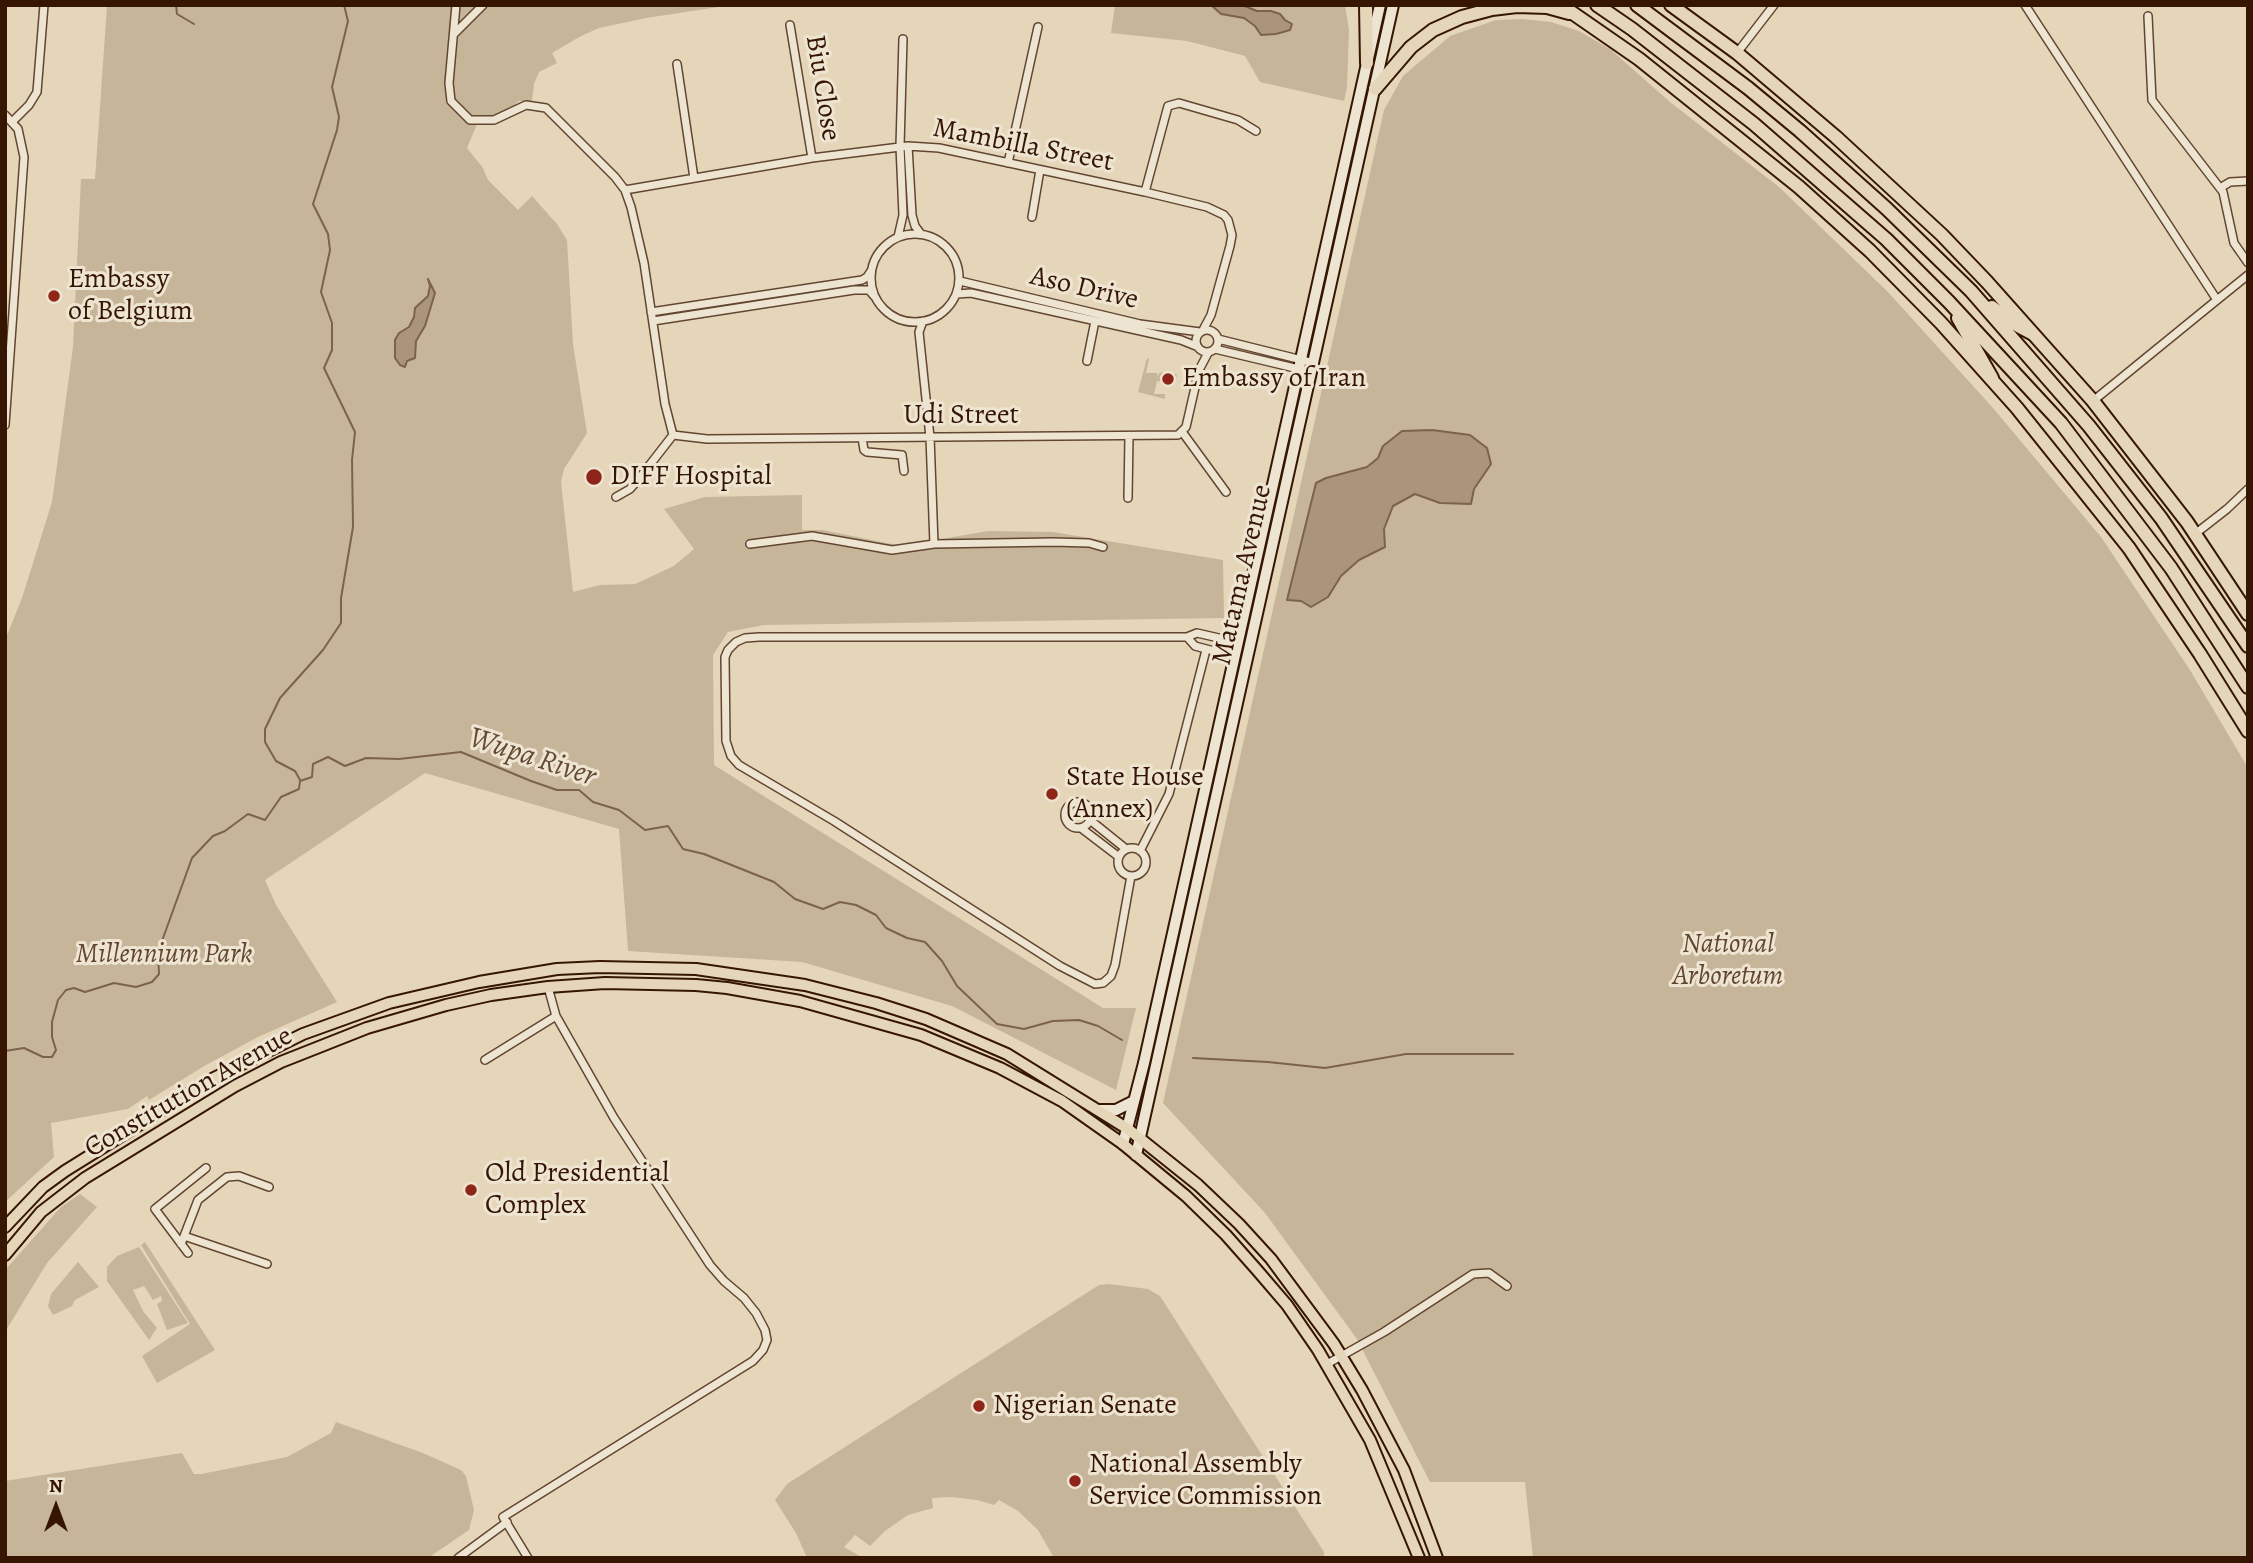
<!DOCTYPE html>
<style>
body{margin:0}
#map{position:relative;width:2253px;height:1563px;overflow:hidden;background:#e5d6b9;font-family:Alegreya,serif}
canvas{display:block}
.frame{position:absolute;inset:0;border:7px solid #361603;pointer-events:none}
.north{position:absolute;left:21px;top:1472px;width:70px;height:70px;-webkit-text-stroke:5px #eee4d2;paint-order:stroke;rotate:0deg;font-size:19px;font-weight:700;line-height:28px;text-align:center;color:#361603}
.north::after{content:'';display:block;margin:auto;width:24px;height:32px;background:#361603;clip-path:polygon(50% 0,100% 100%,50% 72%,0 100%)}
</style>
<div id="map">
<canvas width="2253" height="1563"></canvas>
<div class="frame"></div>
<div class="north">N</div>
</div>
<script>
const ctx = document.querySelector('canvas').getContext('2d');
ctx.lineJoin = 'round';
function fillPath(path, color) {
  ctx.fillStyle = color;
  ctx.fill(path, 'evenodd');
}
function shape(rows) {
  const path = new Path2D();
  for (const r of rows) {
    if (r.length === 3) {
      path.moveTo(r[0] + r[2], r[1]);
      path.arc(r[0], r[1], r[2], 0, 2 * Math.PI);
      continue;
    }
    path.moveTo(r[0], r[1]);
    for (let i = 2; i < r.length; i += 2) path.lineTo(r[i], r[i + 1]);
  }
  return path;
}
function stroke(path, color, width, dash) {
  ctx.strokeStyle = color;
  ctx.lineWidth = width;
  ctx.lineCap = dash ? 'butt' : 'round';
  ctx.setLineDash(dash || []);
  ctx.stroke(path);
}
function label(font, color, halo, rows, align = 'center') {
  ctx.font = font + ' Alegreya,serif';
  ctx.lineWidth = 6;
  ctx.setLineDash([]);
  ctx.textBaseline = 'middle';
  ctx.strokeStyle = halo;
  ctx.fillStyle = color;
  for (const [text, x, y, turn = 0] of rows) {
    ctx.save();
    ctx.translate(x, y);
    ctx.rotate((+turn || 0) * Math.PI / 180);
    ctx.textAlign = isNaN(turn) ? turn : align;
    if (halo) ctx.strokeText(text, 0, 0);
    ctx.fillText(text, 0, 0);
    ctx.restore();
  }
}
fillPath(shape([
 [107,5,732,5,646,18,599,28,581,36,552,53,557,63,539,72,534,84,532,101,519,101,505,113,492,117,480,117,467,148,483,168,488,180,518,210,532,196,557,224,567,240,573,344,587,433,564,469,561,482,573,592,600,585,635,584,674,566,694,549,664,509,705,497,802,495,802,530,823,530,901,546,988,531,1053,532,1223,560,1224,618,764,625,728,632,713,655,714,765,1103,1008,1136,1008,1116,1090,952,1006,802,962,628,951,619,829,425,773,265,880,276,905,337,1002,258,1037,206,1065,149,1100,147,1096,128,1109,51,1123,54,1157,5,1202,5,640,22,598,52,502,73,347,81,179,95,179],
 [1115,5,1345,5,1349,30,1347,87,1344,101,1260,82,1245,56,1187,41,1111,33],
 [1522,19,1551,22,1579,31,1610,49,1670,102,1779,187,1888,292,1993,408,2101,537,2190,670,2248,768,2248,1558,1533,1558,1525,1482,1430,1482,1357,1339,1265,1213,1163,1103,1384,110,1403,76,1450,36,1496,20],
 [1147,358,1149,359,1146,373,1157,373,1158,377,1159,373,1165,372,1168,374,1177,374,1176,379,1171,376,1167,379,1167,383,1157,381,1154,394,1165,394,1165,399,1138,392],
 [80,1194,97,1207,47,1263,5,1332,5,1270,61,1207],
 [145,1242,215,1350,157,1383,142,1356,190,1324,141,1245],
 [139,1247,188,1323,167,1330,157,1304,162,1301,161,1296,153,1300,144,1286,133,1290,143,1311,157,1328,149,1340,107,1281,107,1267,117,1256],
 [78,1262,99,1287,75,1300,72,1306,53,1315,48,1306,51,1294],
 [1109,1284,1148,1289,1160,1296,1324,1552,1324,1558,1054,1558,1038,1530,1018,1511,999,1500,994,1505,977,1500,951,1497,932,1498,933,1508,908,1515,885,1531,870,1546,855,1535,844,1547,863,1558,807,1558,796,1533,775,1500,787,1484,1099,1285],
 [336,1422,423,1453,461,1470,466,1476,474,1510,469,1530,428,1558,5,1558,5,1481,182,1453,194,1474,201,1474,287,1457,331,1433]
]), '#c7b59a');
const water = shape([
 [1211,5,1242,5,1257,11,1271,11,1280,14,1285,20,1292,24,1290,30,1276,34,1261,35,1255,26,1244,18,1221,14,1211,5],
 [428,279,435,293,425,326,416,341,415,358,407,361,405,367,400,365,395,358,395,340,399,333,409,327,414,317,415,308,428,296,430,286,428,279],
 [1432,430,1470,435,1487,448,1491,464,1474,489,1471,504,1440,503,1415,494,1393,506,1384,529,1385,547,1359,560,1341,576,1328,597,1311,607,1301,601,1287,600,1316,483,1326,478,1367,467,1378,458,1383,446,1402,431,1432,430]
]);
fillPath(water, '#aa957b');
stroke(water, '#7c624b', 2);
stroke(shape([
 [176,5,177,14,194,24],
 [300,780,295,771,276,761,265,742,265,729,280,698,323,650,341,623,341,598,353,527,352,460,355,432,324,368,332,350,332,323,321,292,330,250,328,234,313,204,337,130,339,117,332,87,348,21,344,5],
 [5,1051,24,1048,43,1057,52,1057,56,1050,52,1037,52,1022,58,1000,66,990,74,988,85,992,114,983,136,987,152,982,159,974,158,952,192,858,213,836,225,831,248,814,265,820,281,797,299,789,300,781,312,777,313,764,328,757,345,766,366,758,399,759,461,752,531,781,557,790,579,790,593,802,619,810,645,830,668,826,683,849,704,854,774,882,795,899,823,909,840,902,856,905,876,915,886,928,907,938,925,942,942,961,957,986,997,1024,1024,1029,1053,1021,1079,1020,1098,1026,1122,1040],
 [1193,1058,1268,1062,1325,1068,1406,1054,1513,1054]
]), '#7c624b', 2);
const minor = shape([
 [456,5,449,83,451,101,470,120,494,120,526,105,546,108,615,177,625,190,631,207,644,263,665,404,673,435,638,480,630,489,616,497],
 [2025,5,2217,300,2093,401],
 [2148,16,2152,100,2223,192,2234,243,2248,263],
 [790,25,812,158],
 [454,34,483,5],
 [1737,53,1774,5],
 [677,64,694,178],
 [5,115,18,129,24,157,5,425],
 [13,121,29,105,37,92,44,5],
 [908,146,912,215,915,226,921,234],
 [1008,163,1038,27],
 [2220,188,2230,182,2248,181],
 [625,190,812,158,908,146,939,148,1145,192,1207,207,1224,215,1228,220,1232,235,1230,246,1211,315,1203,330],
 [1145,192,1168,106,1179,103,1238,120,1256,131],
 [1032,217,1040,170],
 [915,278,44],
 [898,237,903,215,900,146,903,39],
 [960,281,1140,324,1200,332],
 [957,294,971,293,1181,340,1196,346],
 [2217,300,2248,275],
 [651,312,862,280,867,277,871,271],
 [653,321,854,290,869,290,874,296],
 [923,321,919,332,930,437,934,544,1053,542,1089,543,1103,547],
 [1207,341,11],
 [1218,339,1314,363],
 [1215,349,1303,370],
 [1087,361,1095,321],
 [1183,433,1226,492],
 [673,435,707,439,1178,435,1186,427,1199,370,1208,353],
 [862,438,864,450,867,452,902,455,904,471],
 [1128,498,1129,436],
 [2195,534,2227,509,2248,489],
 [750,544,812,536,892,550,934,544],
 [1187,637,1195,646,1229,655],
 [1078,815,13],
 [1090,820,1126,849],
 [1081,828,1119,857],
 [1132,862,14],
 [1140,851,1169,794,1206,650],
 [1131,876,1115,965,1111,976,1103,983,1095,984,1060,966,834,821,739,765,731,756,726,741,725,657,728,650,736,642,745,638,759,637,1187,637,1197,633,1232,641],
 [485,1060,556,1016],
 [184,1236,267,1264],
 [181,1244,198,1200,227,1177,239,1176,269,1187],
 [188,1253,155,1209,206,1168],
 [1327,1364,1384,1332,1473,1274,1489,1273,1507,1286],
 [458,1558,507,1522],
 [528,1558,503,1517,753,1361,763,1350,767,1340,765,1330,756,1313,744,1298,724,1281,710,1265,614,1118,556,1016,548,987]
]);
const secondary = shape([
 [1098,1110,1116,1110,1134,1101],
 [1123,1144,1144,1063,1380,5],
 [1136,1155,1393,5]
]);
const primary = shape([
 [5,1227,43,1187,65,1171,214,1078,303,1034,389,1003,479,982,557,969,600,967,696,969,805,985,876,1003,926,1019,1007,1054,1128,1129,1198,1185,1239,1224,1271,1259,1334,1344,1362,1390,1404,1470,1437,1558],
 [5,1255,41,1212,85,1178,235,1086,281,1062,367,1028,446,1005,491,995,548,987,605,983,696,985,727,988,800,1001,921,1035,1000,1068,1062,1101,1123,1144,1186,1196,1226,1235,1257,1270,1287,1305,1318,1350,1370,1440,1419,1558]
]);
const trunk = shape([
 [1366,5,1367,63],
 [1561,5,1639,59,1799,187,1870,251,1941,323,2017,408,2129,548,2200,654,2248,731],
 [1671,5,1737,53,1836,137,1942,235,1987,282,2093,401,2187,522,2248,614],
 [1375,89,1411,47,1433,30,1462,17,1492,9,1517,6,1547,7,1569,13]
]);
const motorway = shape([
 [1597,5,1632,29,1754,124,1886,239,1949,302,2061,423,2171,568,2248,687],
 [1637,5,1748,88,1800,131,1887,209,1971,291,2089,426,2161,518,2248,646],
 [1992,307,2018,326,2033,334],
 [1958,318,1992,378]
]);
stroke(minor, '#624630', 10);
stroke(secondary, '#361603', 14);
stroke(primary, '#361603', 14);
stroke(trunk, '#361603', 16);
stroke(motorway, '#361603', 16);
stroke(minor, '#eee4d2', 7);
stroke(secondary, '#eee4d2', 10);
stroke(primary, '#e5d6b9', 10);
stroke(trunk, '#e5d6b9', 12);
stroke(motorway, '#e5d6b9', 12);
for (const [x, y, r, color] of [
 [54,296,7,"#8f2418"],
 [1168,379,7,"#8f2418"],
 [594,477,9,"#8f2418"],
 [1052,794,7,"#8f2418"],
 [471,1190,7,"#8f2418"],
 [979,1406,7,"#8f2418"],
 [1075,1481,7,"#8f2418"]
]) {
  const dot = new Path2D();
  dot.arc(x, y, r, 0, 2 * Math.PI);
  ctx.fillStyle = color;
  ctx.fill(dot);
  stroke(dot, '#eee4d2', 2.5);
}
label('28px', '#361603', '#eee4d2', [
 ["Biu Close",822,88,81],
 ["Mambilla Street",1023,146,11],
 ["Aso Drive",1084,289,13],
 ["Udi Street",961,416],
 ["Matama Avenue",1243,575,-77],
 ["Constitution Avenue",189,1093,-30]
]);
label('28px', '#361603', '#eee4d2', [
 ["Embassy",68,280],
 ["of Belgium",68,312],
 ["Embassy of Iran",1182,379],
 ["DIFF Hospital",610,477],
 ["State House",1066,778],
 ["(Annex)",1066,810],
 ["Old Presidential",485,1174],
 ["Complex",485,1206],
 ["Nigerian Senate",993,1406],
 ["National Assembly",1089,1465],
 ["Service Commission",1089,1497]
], 'left');
label('italic 28px', '#624630', '#eee4d2', [
 ["National",1728,945],
 ["Arboretum",1728,977],
 ["Millennium Park",164,955]
]);
label('italic 30px', '#644933', '#eee4d2', [
 ["Wupa River",532,758,18]
]);
</script>
